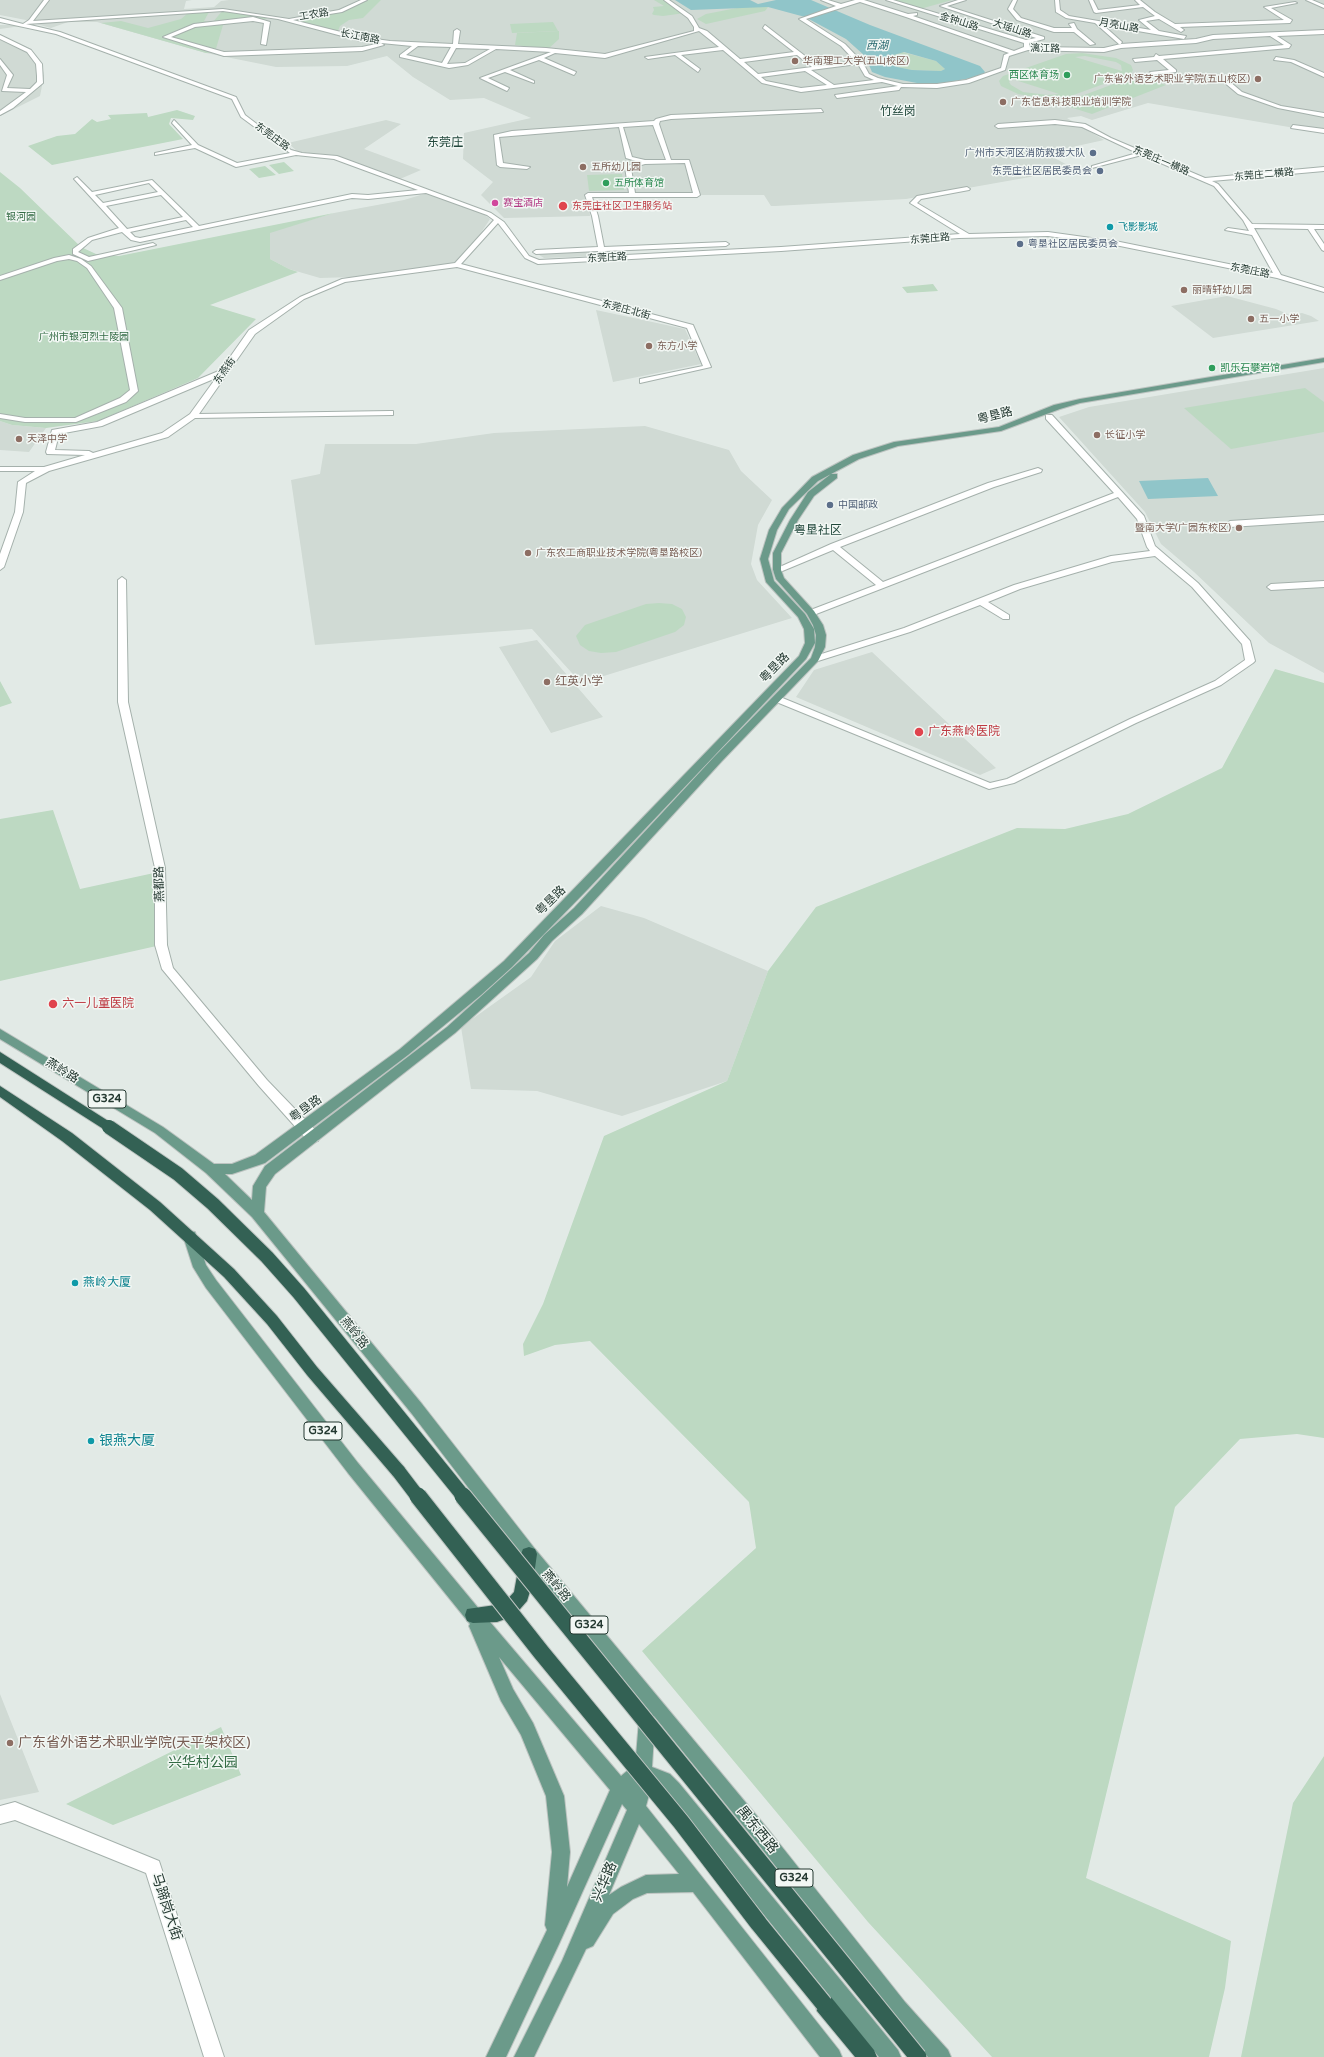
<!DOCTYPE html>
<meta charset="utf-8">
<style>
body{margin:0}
canvas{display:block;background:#e2eae6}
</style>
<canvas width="1324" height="2057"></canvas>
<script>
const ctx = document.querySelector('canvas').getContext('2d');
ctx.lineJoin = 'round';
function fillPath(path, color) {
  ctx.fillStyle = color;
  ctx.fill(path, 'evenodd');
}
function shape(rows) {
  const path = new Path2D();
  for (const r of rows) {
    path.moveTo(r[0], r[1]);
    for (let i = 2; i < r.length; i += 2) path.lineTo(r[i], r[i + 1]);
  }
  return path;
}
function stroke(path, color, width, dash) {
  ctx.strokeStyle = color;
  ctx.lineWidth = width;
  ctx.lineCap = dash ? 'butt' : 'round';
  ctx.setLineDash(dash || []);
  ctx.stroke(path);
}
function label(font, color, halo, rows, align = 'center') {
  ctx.font = font + ' "Varela Round","Noto Sans SC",sans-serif';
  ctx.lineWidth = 3;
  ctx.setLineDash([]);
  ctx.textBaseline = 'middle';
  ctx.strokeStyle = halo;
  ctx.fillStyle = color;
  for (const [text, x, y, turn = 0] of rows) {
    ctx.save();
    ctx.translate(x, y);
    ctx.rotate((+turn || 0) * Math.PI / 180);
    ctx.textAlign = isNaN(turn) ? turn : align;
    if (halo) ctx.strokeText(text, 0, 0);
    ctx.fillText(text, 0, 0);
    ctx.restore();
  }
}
fillPath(shape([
 [0,0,192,0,186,1,184,9,214,7,221,1,229,0,1324,0,1324,133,1148,103,1092,120,1081,116,1067,118,1104,140,1045,153,1075,169,906,199,775,206,771,206,764,195,588,195,590,216,504,218,481,195,493,182,463,159,464,133,531,118,484,98,450,100,413,77,387,56,347,66,276,67,206,53,97,22,68,22,51,28,36,24,0,29,0,25,23,25,42,21,31,21,0,15],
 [0,35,32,51,42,64,44,76,40,96,0,116],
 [386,120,401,124,364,149,421,170,400,179,334,155,298,152,288,143],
 [427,193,477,209,490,219,473,245,454,264,353,277,320,278,289,269,270,259,270,232,334,213,404,200],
 [592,251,593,256,544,258,536,253],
 [1227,296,1276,309,1290,315,1302,313,1311,316,1319,321,1213,338,1171,306],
 [596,310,685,329,701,364,613,382],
 [1324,368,1324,673,1269,643,1194,572,1161,544,1145,512,1059,417,1089,407],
 [0,421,12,425,46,428,29,452,0,450],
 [645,426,729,450,741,471,772,500,758,525,751,564,757,580,792,618,581,683,532,629,315,645,291,480,320,474,325,444,416,444,494,433],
 [537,640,603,717,551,733,499,647],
 [872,652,996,768,980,775,796,697,814,670],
 [601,906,644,918,768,971,727,1081,622,1116,537,1091,471,1089,461,1027,531,977,555,941],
 [0,1694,39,1792,0,1800]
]), '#d0dad4');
fillPath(shape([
 [365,0,381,0,363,18,349,20,340,26,337,33,284,20,340,11],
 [654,0,666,0,685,13,663,16,654,15,652,14,654,10,653,7,664,6],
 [889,0,952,0,920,9],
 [742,7,768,7,765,11,706,24,697,19,706,14],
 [223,10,270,17,265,19,223,25,215,52,206,53,101,23,121,21,148,28,181,19,187,14,209,12,204,21,213,22],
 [553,22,558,31,512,33,510,24],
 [559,31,559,39,548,49,515,45,517,33],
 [902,52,936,61,945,69,941,71,912,70,897,67,890,59,890,56],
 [1082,53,1116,58,1131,65,1133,70,1131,74,1068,97,1034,97,1018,94,1001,86,999,81,1003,76,1066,54],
 [1085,56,1116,62,1121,65,1122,71,1075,57],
 [1012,79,1059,94,1048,95,1023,92,1011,85,1009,82],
 [1135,76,1166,85,1092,114,1060,104],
 [177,110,195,116,193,120,171,118,169,124,183,139,52,165,28,146,57,136,75,134,92,119,97,122,111,119,108,115,147,113,148,117],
 [284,162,294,171,279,174,269,165],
 [265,166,276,175,259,178,249,169],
 [0,172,20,188,81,247,96,254,119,256,334,213,270,233,270,259,289,269,298,272,210,305,256,319,198,378,98,421,46,428,12,425,0,421],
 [622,174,624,190,589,191,587,175],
 [933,284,938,291,907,293,902,287],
 [1305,388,1324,402,1324,432,1231,449,1184,408],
 [659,603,672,604,682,609,686,617,684,625,675,632,616,652,601,653,589,651,580,645,576,636,585,625,646,604],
 [1275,669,1324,683,1324,1438,1297,1434,1240,1439,1175,1507,1086,1878,1231,1941,1225,1988,1209,2057,992,2057,868,1922,642,1651,756,1548,749,1502,590,1341,555,1345,524,1356,523,1344,543,1304,604,1136,727,1081,768,971,816,907,1017,828,1065,829,1128,814,1222,768],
 [0,681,12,703,0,707],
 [53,810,80,889,154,873,161,945,0,981,0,819],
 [221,1727,241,1775,113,1825,66,1804],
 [1324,1756,1324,2057,1241,2057,1293,1803]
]), '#bdd9c2');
fillPath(shape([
 [675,0,750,0,758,4,776,0,811,0,870,25,980,66,985,72,983,75,971,78,939,84,917,83,885,77,872,72,865,56,846,39,805,17,768,7,691,10],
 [904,52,936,61,945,69,941,71,912,70,897,67,890,59,890,56],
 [1208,478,1218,496,1148,499,1139,481]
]), '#90c5c9');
const minor = shape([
 [44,0,49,0,33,21,223,9,289,19,339,10,361,0,367,0,342,12,293,20,361,37,390,41,453,44,454,31,457,29,460,31,458,44,546,48,605,54,694,31,694,27,688,18,664,0,669,0,692,16,699,28,707,31,740,59,794,52,763,28,765,25,818,66,855,61,841,46,799,19,836,6,821,0,828,0,841,4,855,0,864,0,908,14,917,13,917,15,913,16,1014,51,1024,47,1024,43,886,0,893,0,1026,40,1036,38,940,6,958,0,966,0,947,6,1044,37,1044,39,1029,43,1029,46,1035,47,1104,48,1121,44,1196,39,1213,35,1324,30,1324,34,1277,36,1291,45,1289,48,1163,59,1176,70,1176,72,1152,75,1150,72,1169,70,1157,60,1135,62,1133,59,1154,57,1156,54,1159,56,1284,45,1270,36,1213,39,1196,43,1121,48,1104,52,1028,50,1009,56,1005,70,969,83,937,88,901,87,899,90,837,98,835,95,898,86,882,82,801,92,762,83,723,50,681,55,700,69,698,72,675,55,648,59,645,57,719,47,699,31,605,58,555,53,544,58,576,72,574,75,539,60,510,70,534,81,534,83,505,72,488,78,509,88,507,91,480,78,551,52,496,49,468,65,449,68,400,57,400,55,412,46,361,41,278,19,223,11,26,24,60,32,236,97,245,115,291,150,302,153,337,156,491,213,504,222,529,256,539,260,599,257,598,251,536,254,533,252,536,250,598,247,592,216,585,195,588,193,629,193,625,167,639,162,626,158,619,127,499,137,503,163,530,167,527,169,500,167,497,165,494,135,512,131,654,121,656,119,671,115,821,109,823,112,671,119,660,121,659,124,671,160,689,160,700,195,697,197,592,197,598,216,604,247,726,242,729,244,726,246,605,251,606,256,781,247,960,234,910,203,917,196,967,187,970,189,969,190,921,199,917,203,969,234,1048,232,1120,242,1273,273,1252,235,1225,230,1228,228,1249,231,1243,220,1214,186,1142,155,1092,168,1092,166,1137,153,1082,127,1055,124,998,128,995,126,998,124,1055,120,1085,124,1111,138,1205,178,1324,167,1324,171,1212,181,1218,184,1252,224,1324,225,1324,229,1314,229,1324,244,1324,251,1322,250,1308,229,1254,228,1281,275,1324,288,1324,292,1277,278,1120,246,1048,236,959,238,781,251,538,264,525,258,498,223,461,264,693,325,711,367,640,383,640,379,703,366,687,328,457,267,345,282,304,299,255,334,199,414,390,411,393,411,393,415,195,418,168,437,49,471,26,483,23,512,4,567,0,570,0,554,15,512,18,482,35,471,0,471,0,467,44,467,85,455,47,454,46,452,52,430,97,422,221,370,249,330,300,297,342,279,455,263,494,220,487,215,426,193,368,199,352,198,140,242,131,240,122,232,92,240,78,252,89,257,153,243,156,245,88,261,73,254,73,249,88,238,119,228,75,180,74,179,77,177,92,192,152,180,199,226,352,194,368,195,418,190,334,159,296,155,236,167,195,148,155,155,155,153,192,145,172,123,174,120,198,145,237,163,290,153,241,117,232,99,56,34,0,22,0,18,23,24,29,20,44,0],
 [860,2,906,17,1009,53,1004,55,1001,68,966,80,937,84,903,84,878,78,869,74,863,63,845,44,806,19,860,2],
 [418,46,451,47,442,63,406,55,418,46],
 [456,48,490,49,465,63,447,64,456,48],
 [797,55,812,67,758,74,744,62,797,55],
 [858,64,865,76,874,80,834,85,811,70,858,64],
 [805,71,827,85,801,88,766,81,761,77,805,71],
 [653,125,666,160,645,160,632,157,623,127,653,125],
 [685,163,693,193,635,193,631,168,645,164,685,163],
 [149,183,158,192,103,203,95,195,149,183],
 [161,195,183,217,127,229,106,206,161,195],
 [186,220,193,227,140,238,135,237,130,232,186,220],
 [216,378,190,414,162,433,93,453,89,451,55,450,59,434,102,426,216,378],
 [1013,0,1017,0,1013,9,1021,18,1054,28,1072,28,1069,24,1074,23,1077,29,1095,44,1090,45,1074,32,1054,32,1017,20,1008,9,1013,0],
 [1055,0,1059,0,1060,10,1069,16,1151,30,1139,20,1155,16,1143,7,1096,13,1094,12,1089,0,1093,0,1098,10,1140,5,1135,0,1140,0,1155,12,1175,24,1284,20,1264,7,1295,2,1297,3,1271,8,1292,20,1290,23,1180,27,1184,30,1181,32,1159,19,1146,21,1159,31,1186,36,1184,39,1103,25,1122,42,1120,45,1095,23,1066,18,1056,12,1055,0],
 [1306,0,1312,0,1324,5,1324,8,1306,0],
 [253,17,270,22,266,45,261,44,264,23,253,21,195,27,171,37,224,52,362,47,381,43,384,45,362,51,224,56,163,37,194,24,253,17],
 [0,35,31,50,42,64,43,83,13,108,0,115,0,111,26,92,2,91,7,75,0,65,0,59,13,75,7,88,30,89,37,82,37,76,36,64,27,52,0,39,0,35],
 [1276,57,1294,60,1324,73,1324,77,1291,62,1274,60,1276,57],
 [1219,76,1223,76,1242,92,1281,106,1324,113,1324,117,1278,108,1238,94,1219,78,1219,76],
 [1293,125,1324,129,1324,133,1291,128,1293,125],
 [69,255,81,259,91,266,122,308,138,391,126,402,76,422,25,422,0,418,0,414,25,418,75,418,120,398,130,390,114,308,87,268,77,261,69,259,57,261,0,280,0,276,54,258,69,255],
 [1046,415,1052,415,1144,516,1155,546,1198,583,1250,641,1255,661,1253,663,1221,685,1136,723,1014,783,989,789,774,701,774,697,780,697,990,783,1007,779,1130,719,1215,681,1245,660,1242,644,1192,587,1155,556,1112,562,1020,589,988,602,1009,615,1009,619,1003,619,980,605,910,632,818,661,812,661,812,657,904,628,1014,585,1111,556,1150,551,1147,547,1137,519,1118,497,811,616,808,615,808,611,876,585,833,550,780,572,774,572,773,570,831,544,988,483,1038,468,1042,470,1041,472,994,487,840,547,883,582,1114,493,1046,419,1046,415],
 [1324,515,1324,521,1230,527,1226,524,1230,521,1324,515],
 [122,577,126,580,128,702,165,868,167,945,173,968,267,1080,318,1133,319,1137,318,1141,313,1142,308,1141,259,1086,162,969,155,945,155,868,118,702,118,580,122,577],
 [1324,581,1324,587,1271,590,1267,587,1271,584,1324,581],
 [15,1802,159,1861,224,2057,204,2057,146,1873,15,1820,0,1824,0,1806,15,1802]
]);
const major = shape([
 [1324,358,1324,362,1080,403,1060,409,1001,431,898,446,859,459,818,481,789,509,777,530,768,559,774,581,805,614,814,629,815,643,806,659,588,889,512,967,481,995,408,1055,265,1163,232,1174,225,1174,252,1200,253,1186,265,1166,447,1027,529,953,544,935,574,908,714,757,811,658,815,647,816,635,813,625,807,614,776,579,773,570,773,553,790,520,808,492,831,474,837,474,837,478,814,496,798,520,781,553,781,570,784,578,814,611,823,625,826,635,825,647,818,661,722,761,582,914,552,941,537,959,455,1033,275,1174,266,1187,264,1212,422,1404,535,1549,771,1833,905,2002,948,2050,951,2057,928,2057,891,2016,759,1845,654,1716,655,1720,652,1767,670,1774,679,1783,898,2050,901,2057,879,2057,667,1795,658,1786,652,1784,646,1806,839,2050,842,2057,820,2057,693,1892,647,1893,633,1899,613,1914,593,1946,586,1949,534,2057,514,2057,562,1961,627,1810,622,1804,559,1944,506,2057,486,2057,547,1930,545,1925,552,1852,546,1796,521,1735,501,1701,469,1626,470,1624,348,1473,206,1288,193,1267,183,1236,185,1232,190,1231,195,1232,206,1265,216,1280,358,1463,479,1609,621,1776,627,1771,635,1768,639,1720,641,1714,647,1712,652,1714,523,1559,412,1414,252,1217,206,1173,155,1133,0,1039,0,1029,163,1127,214,1164,232,1164,255,1155,400,1049,504,961,799,656,805,643,804,629,798,617,766,582,760,559,769,530,782,508,812,477,853,455,894,442,999,427,1054,405,1080,399,1324,358],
 [499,1657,610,1790,567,1887,570,1852,564,1796,533,1723,513,1689,499,1657],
 [639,1824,679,1874,646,1875,621,1887,609,1895,639,1824]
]);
const highway = shape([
 [0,1052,113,1124,115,1127,113,1130,105,1130,0,1063,0,1052],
 [0,1086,72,1133,160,1202,234,1269,277,1316,317,1367,404,1467,407,1472,404,1477,399,1479,394,1477,307,1375,267,1324,224,1277,150,1210,62,1141,0,1097,0,1086],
 [529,1547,535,1549,537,1554,533,1582,527,1601,514,1616,497,1622,473,1623,467,1621,465,1615,467,1609,503,1604,514,1592,521,1554,523,1549,529,1547],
 [824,1995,831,1997,874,2050,877,2057,855,2057,817,2011,815,2004,817,1997,824,1995]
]);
stroke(minor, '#a5b1ac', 2);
stroke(major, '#bdc4c1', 2);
stroke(highway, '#bdc4c1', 2);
fillPath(minor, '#fff');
fillPath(major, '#6b9a8a');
fillPath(highway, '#336154');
const highwayBridgeFar1 = shape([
 [109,1127,178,1174,213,1204,267,1257,299,1293,464,1497],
 [399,1472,418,1497]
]);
const highwayBridge = shape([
 [418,1496,541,1652,681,1822,759,1924,824,2004],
 [463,1496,918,2057]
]);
stroke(highwayBridgeFar1, '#bdc4c1', 16, []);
stroke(highwayBridge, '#bdc4c1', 19, []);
stroke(highwayBridgeFar1, '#336154', 14);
stroke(highwayBridge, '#336154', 17);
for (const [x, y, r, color] of [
 [795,61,4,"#8d6e63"],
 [1067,75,4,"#2e9e5b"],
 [1258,79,4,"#8d6e63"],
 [1003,102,4,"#8d6e63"],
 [1093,153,4,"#5c6f8a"],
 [583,167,4,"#8d6e63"],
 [1100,171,4,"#5c6f8a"],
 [606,183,4,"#2e9e5b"],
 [495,203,4,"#d1479c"],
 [563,206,5,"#e0444e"],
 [1110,227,4,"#0f9aa8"],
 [1020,244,4,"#5c6f8a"],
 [1184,290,4,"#8d6e63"],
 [1251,319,4,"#8d6e63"],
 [649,346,4,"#8d6e63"],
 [1212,368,4,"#2e9e5b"],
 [1097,435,4,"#8d6e63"],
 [19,439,4,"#8d6e63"],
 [830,505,4,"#5c6f8a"],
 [1239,528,4,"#8d6e63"],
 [528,553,4,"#8d6e63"],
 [547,682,4,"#8d6e63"],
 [919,732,5,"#e0444e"],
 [53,1004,5,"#e0444e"],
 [75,1283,4,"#0f9aa8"],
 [91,1441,4,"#0f9aa8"],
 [10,1743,4,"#8d6e63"]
]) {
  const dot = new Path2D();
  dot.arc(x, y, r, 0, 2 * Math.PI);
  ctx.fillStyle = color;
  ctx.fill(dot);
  stroke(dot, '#f2f7f4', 1.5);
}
label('10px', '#243931', '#f2f7f4', [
 ["工农路",314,15,-9],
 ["金钟山路",959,22,17],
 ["月亮山路",1119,26,10],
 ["大瑶山路",1012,29,18],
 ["长江南路",360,37,11],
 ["漓江路",1045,49,1],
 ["东莞庄路",272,137,36],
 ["东莞庄一横路",1161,161,23],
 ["东莞庄二横路",1264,175,-5],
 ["东莞庄路",930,239,-5],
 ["东莞庄路",607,258,-3],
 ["东莞庄路",1250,271,11],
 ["东莞庄北街",626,310,15],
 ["东燕街",225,371,-55]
]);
label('10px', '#785e54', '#f2f7f4', [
 ["华南理工大学(五山校区)",803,61],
 ["广东省外语艺术职业学院(五山校区)",1250,79,"right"],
 ["广东信息科技职业培训学院",1011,102],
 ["五所幼儿园",591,167],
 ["丽晴轩幼儿园",1192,290],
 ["五一小学",1259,319],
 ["东方小学",657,346],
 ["长征小学",1105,435],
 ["天泽中学",27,439],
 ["暨南大学(广园东校区)",1231,528,"right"],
 ["广东农工商职业技术学院(粤垦路校区)",536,553]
], 'left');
label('10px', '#27864d', '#f2f7f4', [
 ["西区体育场",1059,75,"right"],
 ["五所体育馆",614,183],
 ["凯乐石攀岩馆",1220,368]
], 'left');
label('10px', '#4e5e75', '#f2f7f4', [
 ["广州市天河区消防救援大队",1085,153],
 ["东莞庄社区居民委员会",1092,171],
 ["粤垦社区居民委员会",1028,244,"left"],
 ["中国邮政",838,505,"left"]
], 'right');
label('10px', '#b23c85', '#f2f7f4', [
 ["赛宝酒店",503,203]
], 'left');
label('10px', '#be3a42', '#f2f7f4', [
 ["东莞庄社区卫生服务站",572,206]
], 'left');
label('10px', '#336b44', '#f2f7f4', [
 ["银河园",21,217],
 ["广州市银河烈士陵园",84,337]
]);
label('10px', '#0d838f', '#f2f7f4', [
 ["飞影影城",1118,227]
], 'left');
label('italic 11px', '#25676d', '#f2f7f4', [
 ["西湖",877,46]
]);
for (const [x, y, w] of [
 [107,1099,38],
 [323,1431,38],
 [589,1625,38],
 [794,1878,38]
]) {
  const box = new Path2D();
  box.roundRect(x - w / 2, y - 9, w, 18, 3);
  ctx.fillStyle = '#f2f7f4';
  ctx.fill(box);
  stroke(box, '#243931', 1);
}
label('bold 11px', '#243931', null, [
 ["G324",107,1099],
 ["G324",323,1431],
 ["G324",589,1625],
 ["G324",794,1878]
]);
label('12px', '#22483c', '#f2f7f4', [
 ["竹丝岗",898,112],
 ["东莞庄",445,143],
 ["粤垦社区",818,531]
]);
label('12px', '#243931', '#f2f7f4', [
 ["粤垦路",995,416,-14],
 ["粤垦路",775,668,-46],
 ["燕都路",160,884,-92],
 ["粤垦路",551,901,-44],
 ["燕岭路",62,1071,32],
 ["粤垦路",306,1109,-36],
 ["燕岭路",354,1333,51],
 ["燕岭路",556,1586,50]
]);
label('12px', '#785e54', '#f2f7f4', [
 ["红英小学",555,682]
], 'left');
label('12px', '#be3a42', '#f2f7f4', [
 ["广东燕岭医院",928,732],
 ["六一儿童医院",62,1004]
], 'left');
label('12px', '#0d838f', '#f2f7f4', [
 ["燕岭大厦",83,1283]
], 'left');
label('14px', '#0d838f', '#f2f7f4', [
 ["银燕大厦",99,1441]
], 'left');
label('14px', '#785e54', '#f2f7f4', [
 ["广东省外语艺术职业学院(天平架校区)",18,1743]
], 'left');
label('14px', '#336b44', '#f2f7f4', [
 ["兴华村公园",203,1763]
]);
label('14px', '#243931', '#f2f7f4', [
 ["禺东西路",757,1830,51],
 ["兴华路",605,1882,-67],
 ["马蹄岗大街",166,1907,72]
]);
</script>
